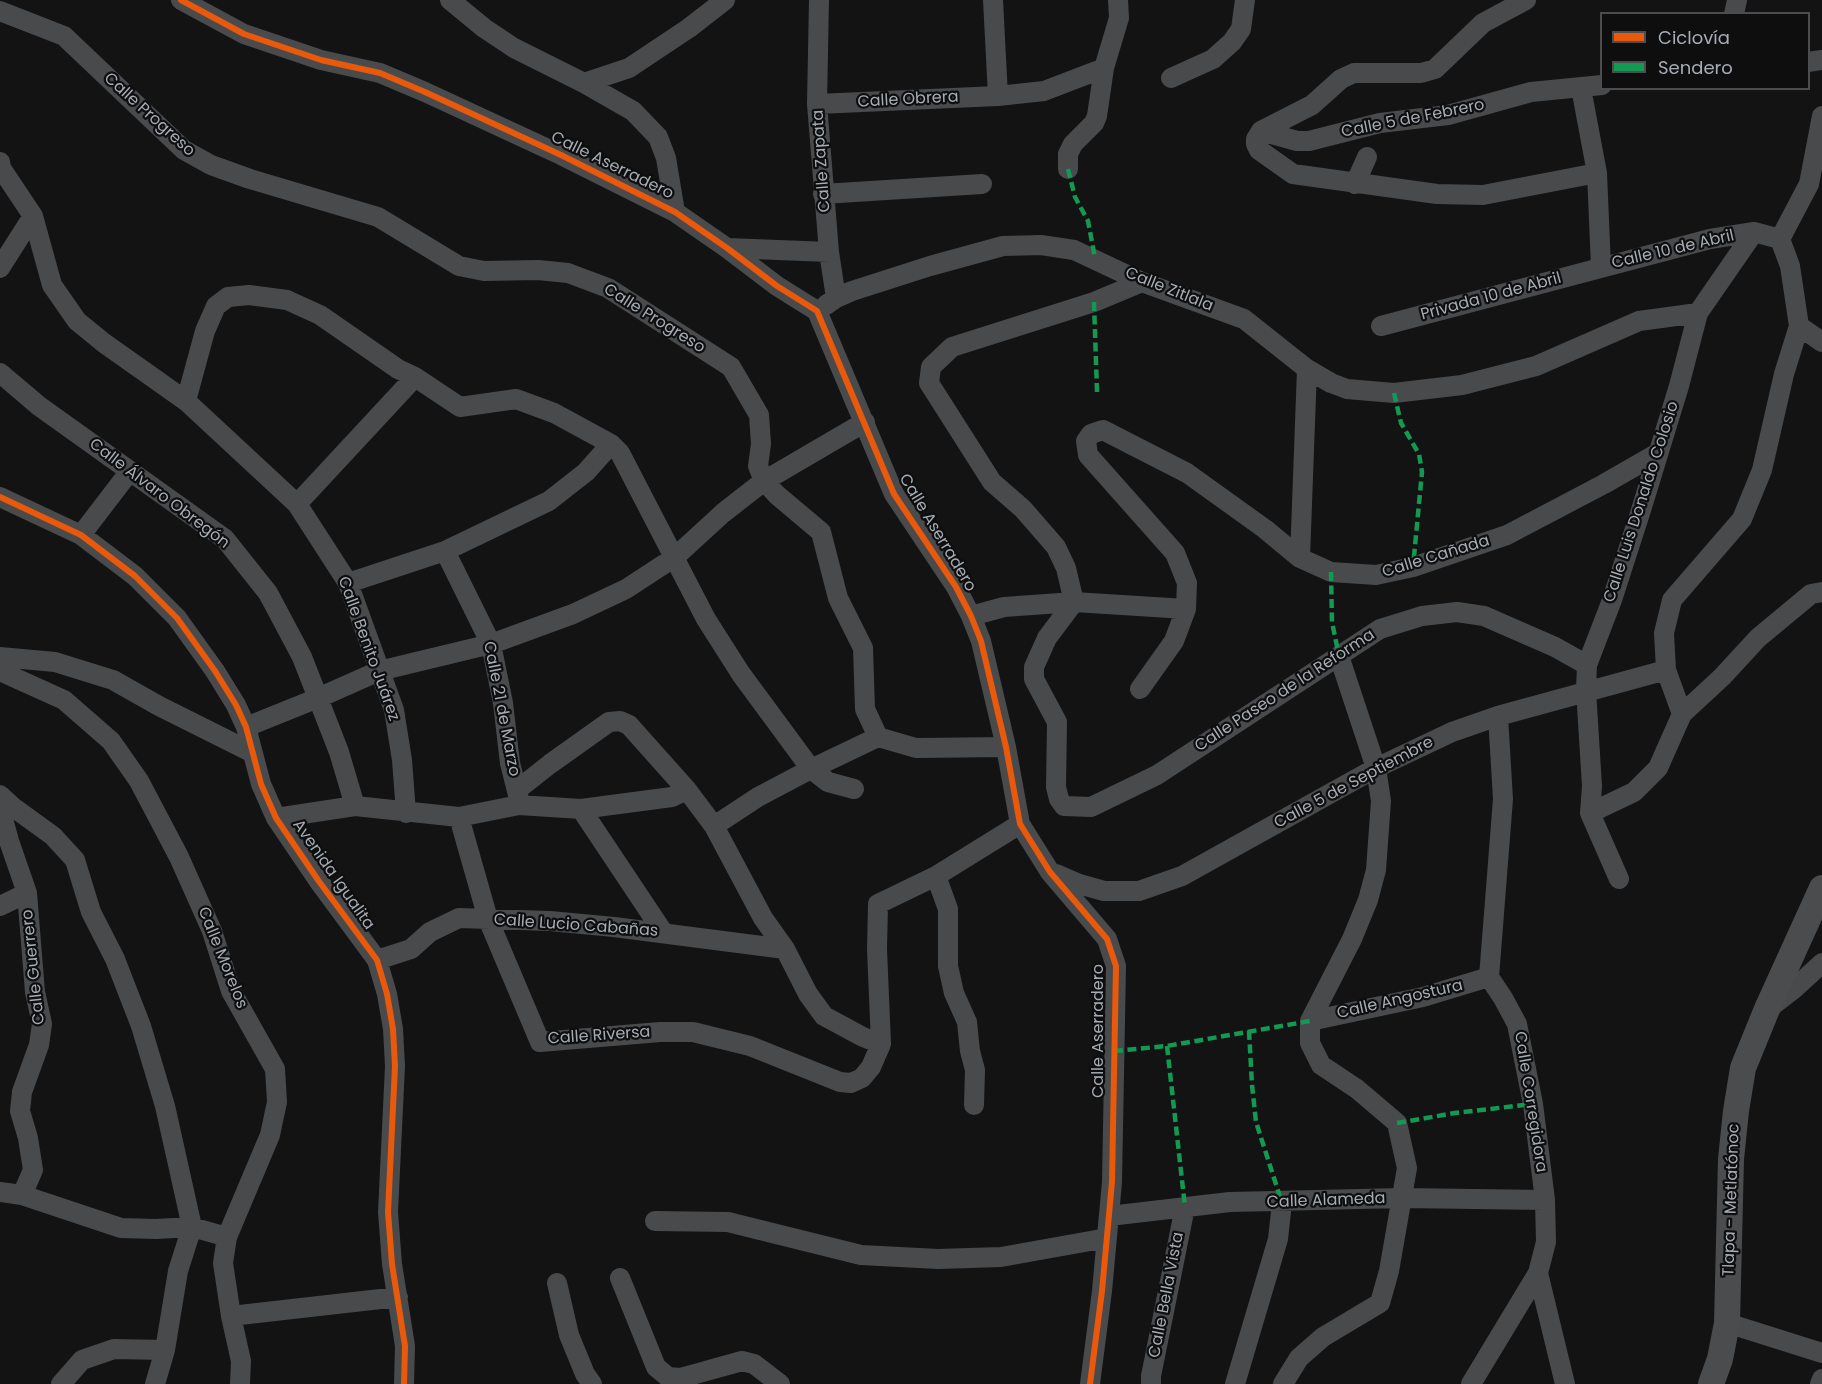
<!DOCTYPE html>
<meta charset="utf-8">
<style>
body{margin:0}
#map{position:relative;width:1822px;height:1384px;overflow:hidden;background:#131314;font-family:Poppins,sans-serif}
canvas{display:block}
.legend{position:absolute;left:1600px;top:12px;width:210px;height:78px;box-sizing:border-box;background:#0e0e0f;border:2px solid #4b4d51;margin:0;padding:8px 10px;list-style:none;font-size:18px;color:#a6acb4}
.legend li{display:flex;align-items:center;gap:12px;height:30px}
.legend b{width:30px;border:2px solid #4b4d51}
</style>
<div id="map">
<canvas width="1822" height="1384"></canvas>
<ul class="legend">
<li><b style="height:8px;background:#e8590c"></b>Ciclovía</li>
<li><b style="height:8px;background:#139951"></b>Sendero</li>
</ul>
</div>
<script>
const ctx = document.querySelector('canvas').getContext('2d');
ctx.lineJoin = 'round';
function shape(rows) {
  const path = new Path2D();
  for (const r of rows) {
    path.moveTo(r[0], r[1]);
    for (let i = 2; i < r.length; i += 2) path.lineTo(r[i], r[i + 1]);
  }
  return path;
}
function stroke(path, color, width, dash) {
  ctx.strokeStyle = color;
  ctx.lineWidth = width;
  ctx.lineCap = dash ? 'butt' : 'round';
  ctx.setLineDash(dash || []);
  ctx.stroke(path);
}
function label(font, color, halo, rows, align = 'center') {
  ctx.font = font + ' Poppins,sans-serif';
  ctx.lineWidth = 4.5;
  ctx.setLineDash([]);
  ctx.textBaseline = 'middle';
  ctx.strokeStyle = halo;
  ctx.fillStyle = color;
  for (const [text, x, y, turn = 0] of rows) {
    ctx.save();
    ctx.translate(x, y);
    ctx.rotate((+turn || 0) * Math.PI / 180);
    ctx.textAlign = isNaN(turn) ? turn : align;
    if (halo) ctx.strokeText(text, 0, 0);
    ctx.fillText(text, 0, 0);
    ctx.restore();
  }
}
stroke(shape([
 [181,0,244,34,321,60,380,73,425,92,561,155,675,212,727,248,777,286,817,311,894,494,956,587,971,616,981,641,1006,747,1020,824,1050,872,1107,939,1116,966,1112,1182,1102,1291,1090,1384],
 [450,0,484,28,514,48,584,83,633,111,658,137,666,158,675,212],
 [819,0,817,104,829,252,836,298,826,305],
 [993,0,998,96],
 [1526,0,1483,23,1435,69,1421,73,1354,73,1341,79,1312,105,1261,131,1256,139,1256,144,1259,150,1293,174,1437,194,1483,195,1597,173],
 [0,11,64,36,184,150,211,165,250,179,378,217,459,266,484,271,538,270,568,273,608,288,731,367,759,415,761,444,758,466,764,481,777,495,821,532,838,598,863,648,865,709,878,737,916,748,1006,747],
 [1734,14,1737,0],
 [1808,62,1822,60],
 [1171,78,1213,59,1232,42,1241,29,1245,0],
 [584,83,629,68,689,28,725,0],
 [1581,88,1597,173,1601,267],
 [817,104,998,96,1044,91,1104,68],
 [1261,131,1297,141,1309,141,1380,123,1448,115,1531,92,1602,85],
 [0,162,1,168,33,216,52,285,77,321,104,343,186,401,297,504,348,583,394,710,402,760,406,813],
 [1068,169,1068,154,1073,144,1094,123,1097,116,1104,68,1119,18,1118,0],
 [1355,184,1367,157],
 [823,194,982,184],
 [1780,239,1809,184,1822,116],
 [1780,239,1790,266,1799,326,1822,342],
 [727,248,829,252],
 [0,268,33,216],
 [1142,282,1094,302,952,347,931,367,929,383,992,482,1023,509,1056,547,1066,568,1074,602,1047,638,1034,667,1034,679,1057,722,1056,787,1059,799,1064,806,1091,807,1157,775,1380,629,1422,616,1457,612,1484,616,1555,647,1587,665],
 [836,298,852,291,930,266,1003,246,1041,245,1074,250,1142,282,1244,319,1307,369,1331,383,1347,389,1394,393,1462,385,1536,366,1639,321,1698,313,1754,232],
 [1381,326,1710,239,1754,232,1780,239],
 [0,373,39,406,225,539,268,593,302,657,339,752,355,806],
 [186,401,205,331,216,306,228,297,249,295,287,300,320,315,398,369,415,377,460,407,516,399,554,413,611,444,620,453,706,619,741,674,811,769,828,782,854,789],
 [0,497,81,535,135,576,177,618,215,671,236,705,246,727,261,784,276,818,318,880,377,960,387,994,393,1029,395,1066,388,1212,392,1264,405,1346,404,1384],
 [297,504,415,377],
 [81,535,130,471],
 [445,551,491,644,503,703,510,763,519,799],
 [1300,558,1307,369],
 [348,583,445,551,549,501,586,472,611,444],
 [971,616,1004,607,1074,602,1186,609],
 [0,657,55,662,113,680,159,706,251,752],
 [0,671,64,700,111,741,139,781,179,857,212,931,231,991,275,1069,277,1102,270,1135,227,1237,223,1263,231,1316,241,1361,240,1384],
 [1140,689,1174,641,1186,609,1187,583,1175,553,1088,455,1086,441,1091,434,1103,430,1187,473,1265,529,1300,558,1331,572,1376,575,1413,567,1507,535,1604,484,1658,453],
 [1682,714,1722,677,1758,638,1811,594,1822,592],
 [1498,716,1503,799,1489,977,1503,998,1517,1024,1533,1104,1545,1200,1546,1242,1538,1273,1565,1384],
 [246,727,318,698,379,671,491,644,573,614,626,589,675,557,723,513,764,481,865,422],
 [517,790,550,764,609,722,620,721,629,725,687,790,714,826,763,918,785,949,808,994,824,1016,863,1037,881,1044],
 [0,795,13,807,53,836,75,860,91,912,115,959,141,1026,165,1106,192,1227,178,1271,165,1350,155,1384],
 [0,808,9,841,27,893,35,992,42,1024,39,1045,22,1092,20,1111,28,1138,33,1170,22,1195],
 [581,809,663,932],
 [1590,813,1592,786,1586,690,1587,665,1612,600,1642,507,1679,386,1698,313],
 [459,817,488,919,540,1042,660,1032,693,1032,750,1046,840,1082,851,1083,862,1078,871,1067,881,1044,877,949,878,904,936,876,1020,824],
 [276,818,355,806,459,817,519,805,581,809,672,797,687,790],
 [714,826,758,797,811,769,878,737],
 [1056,874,1079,884,1104,891,1139,891,1182,876,1376,768,1452,732,1498,716,1666,670],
 [936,876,948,909,948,966,954,993,967,1022,970,1051,975,1070,974,1105],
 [1619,879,1590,813,1634,792,1658,768,1682,714,1666,670,1664,633,1672,600,1742,519,1762,470,1784,374,1799,326],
 [0,906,27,893],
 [377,960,411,949,430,932,459,918,550,921,614,927,785,949],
 [1769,1008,1795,988,1822,963],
 [1310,1021,1423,997,1489,977],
 [0,1192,22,1195,121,1228,156,1229,192,1227,227,1237],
 [1109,1216,1230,1202,1402,1198,1545,1200],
 [655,1221,728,1222,861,1255,938,1259,1001,1257,1107,1238],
 [620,1278,656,1367,668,1377,681,1378,742,1361,754,1364,780,1384],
 [557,1283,569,1335,585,1374,592,1384],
 [231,1316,398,1297],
 [1727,1323,1822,1353],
 [61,1384,82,1360,114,1349,165,1350],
 [1151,1384,1151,1376,1185,1207],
 [1235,1384,1278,1239,1282,1203],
 [1283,1384,1299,1358,1323,1337,1380,1303,1389,1271,1407,1168,1397,1123,1357,1089,1321,1065,1310,1043,1310,1021,1352,939,1368,900,1376,870,1381,801,1376,768,1339,656],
 [1471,1384,1538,1273],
 [1820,1384,1822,1379]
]), '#484a4c', 20);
stroke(shape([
 [1711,1384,1720,1359,1727,1323,1731,1159,1736,1111,1743,1068,1767,1009,1822,888]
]), '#4b4c4e', 26);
stroke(shape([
 [1068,169,1075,197,1088,221,1095,258],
 [1094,302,1097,392],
 [1394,393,1401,423,1419,454,1422,472,1413,567],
 [1331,572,1332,622,1339,656],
 [1249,1031,1252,1085,1256,1122,1282,1203],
 [1167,1046,1185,1207],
 [1114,1051,1167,1046,1310,1021],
 [1397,1123,1455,1113,1533,1104]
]), '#139951', 4.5, [9, 4.5]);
stroke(shape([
 [181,0,244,34,321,60,380,73,425,92,561,155,675,212,727,248,777,286,817,311,894,494,956,587,971,616,981,641,1006,747,1020,824,1050,872,1107,939,1116,966,1112,1182,1102,1291,1090,1384],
 [0,497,81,535,135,576,177,618,215,671,236,705,246,727,261,784,276,818,318,880,377,960,387,994,393,1029,395,1066,388,1212,392,1264,405,1346,404,1384]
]), '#e8590c', 6);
label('16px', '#a6acb4', '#0e0e0f', [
 ["Calle Obrera",908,100,-3],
 ["Calle Progreso",149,115,42],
 ["Calle 5 de Febrero",1413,119,-11],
 ["Calle Zapata",822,161,-94],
 ["Calle Aserradero",612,166,26],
 ["Calle 10 de Abril",1673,250,-13],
 ["Calle Zitlala",1169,290,22],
 ["Privada 10 de Abril",1491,297,-15],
 ["Calle Progreso",654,319,32],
 ["Calle Álvaro Obregón",159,494,37],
 ["Calle Luis Donaldo Colosio",1642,502,-72],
 ["Calle Aserradero",937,533,59],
 ["Calle Cañada",1436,557,-17],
 ["Calle Benito Juárez",368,649,70],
 ["Calle Paseo de la Reforma",1285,691,-33],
 ["Calle 21 de Marzo",501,709,79],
 ["Calle 5 de Septiembre",1354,783,-28],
 ["Avenida Igualita",333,875,55],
 ["Calle Lucio Cabañas",576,926,4],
 ["Calle Morelos",222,958,68],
 ["Calle Guerrero",34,967,-96],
 ["Calle Angostura",1400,1000,-13],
 ["Calle Aserradero",1099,1031,-90],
 ["Calle Riversa",599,1036,-4],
 ["Calle Corregidora",1530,1102,81],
 ["Tlapa - Metlatónoc",1732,1200,-88],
 ["Calle Alameda",1326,1201,-2],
 ["Calle Bella Vista",1167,1295,-79]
]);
</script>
